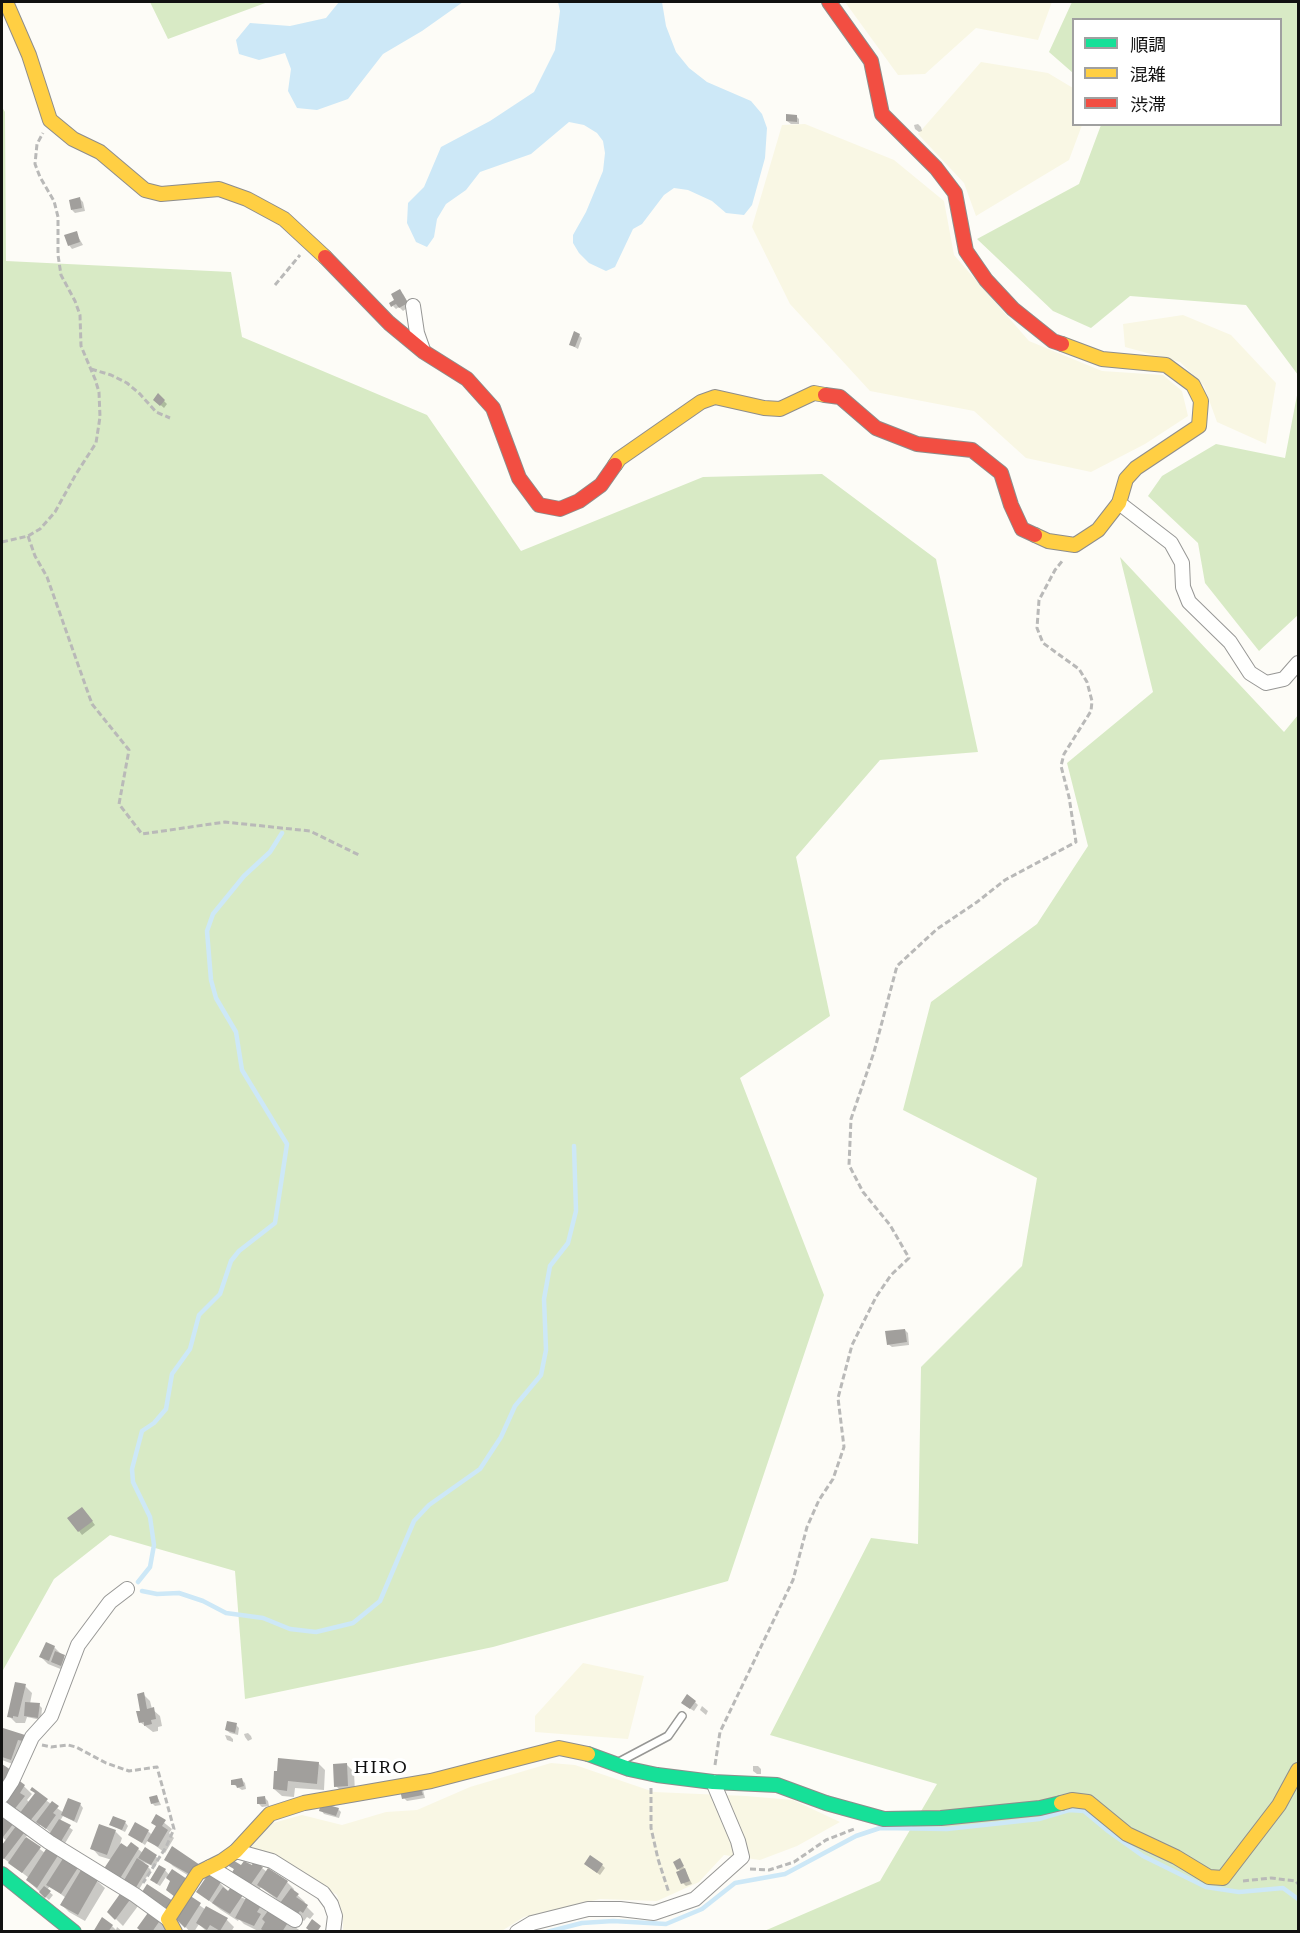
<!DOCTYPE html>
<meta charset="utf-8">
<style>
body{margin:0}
#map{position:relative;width:1300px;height:1933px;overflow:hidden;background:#fdfcf7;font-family:"Roboto Serif","Noto Sans JP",serif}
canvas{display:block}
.frame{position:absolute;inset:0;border:3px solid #111;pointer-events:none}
.legend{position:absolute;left:1072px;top:18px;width:210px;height:108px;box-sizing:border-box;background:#fff;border:2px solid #a0a0a0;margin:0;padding:8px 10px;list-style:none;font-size:18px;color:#111}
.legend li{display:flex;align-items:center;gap:12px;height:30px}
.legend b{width:30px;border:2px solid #a0a0a0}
</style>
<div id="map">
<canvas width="1300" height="1933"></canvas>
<div class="frame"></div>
<ul class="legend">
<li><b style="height:8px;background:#16e098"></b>順調</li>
<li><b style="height:8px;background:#ffcf43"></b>混雑</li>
<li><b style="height:8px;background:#f24e42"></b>渋滞</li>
</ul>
</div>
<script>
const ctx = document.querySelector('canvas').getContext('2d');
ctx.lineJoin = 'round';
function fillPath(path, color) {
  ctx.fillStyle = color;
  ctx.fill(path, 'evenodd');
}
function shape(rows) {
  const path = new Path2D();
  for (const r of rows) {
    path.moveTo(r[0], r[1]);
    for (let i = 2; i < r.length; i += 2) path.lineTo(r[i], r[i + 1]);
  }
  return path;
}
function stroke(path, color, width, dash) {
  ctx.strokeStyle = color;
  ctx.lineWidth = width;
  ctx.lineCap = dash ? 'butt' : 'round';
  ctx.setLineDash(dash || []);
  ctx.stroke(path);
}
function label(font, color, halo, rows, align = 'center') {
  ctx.font = font + ' "Roboto Serif",serif';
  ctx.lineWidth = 6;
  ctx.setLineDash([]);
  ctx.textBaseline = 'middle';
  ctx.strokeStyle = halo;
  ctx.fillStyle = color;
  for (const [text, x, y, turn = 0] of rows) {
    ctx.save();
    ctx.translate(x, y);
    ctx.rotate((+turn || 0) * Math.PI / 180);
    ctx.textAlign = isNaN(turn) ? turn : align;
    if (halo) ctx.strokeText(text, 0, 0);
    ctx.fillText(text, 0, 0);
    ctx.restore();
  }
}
fillPath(shape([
 [845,2,1052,2,1038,40,976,28,925,74,898,75],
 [981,62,1048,73,1073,88,1074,124,1082,125,1069,160,976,216,964,183,918,134],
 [805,124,894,160,944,201,954,255,1029,341,1102,371,1163,375,1182,391,1188,416,1145,444,1091,472,1026,458,974,411,870,391,790,304,752,227,782,125],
 [1183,315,1231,335,1276,383,1266,444,1217,422,1204,386,1180,362,1125,347,1123,324],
 [583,1663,644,1676,628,1739,535,1732,535,1716],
 [551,1763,575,1765,654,1792,746,1796,793,1800,840,1822,797,1846,760,1860,724,1855,699,1882,657,1901,600,1899,524,1917,500,1932,343,1931,343,1917,337,1895,282,1859,246,1848,273,1823,302,1815,342,1825,386,1812,417,1810,470,1787]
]), '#f9f7e4');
fillPath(shape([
 [150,2,268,2,168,39],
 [1072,2,1298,2,1298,375,1246,305,1130,296,1091,328,1053,311,977,239,1079,184,1101,125,1280,124,1280,20,1074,20,1073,73,1049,52],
 [2,107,5,112,6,261,231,272,242,337,427,415,521,551,703,477,822,474,936,559,978,752,880,760,796,857,830,1016,740,1078,824,1295,728,1581,493,1647,245,1699,235,1571,110,1535,54,1579,2,1672],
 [1298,390,1298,615,1259,651,1205,583,1198,543,1148,496,1162,476,1216,444,1285,458],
 [1120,557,1284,732,1298,715,1298,1931,762,1932,880,1881,937,1784,770,1735,871,1538,918,1544,921,1367,1022,1266,1037,1178,903,1110,931,1002,1037,924,1088,846,1067,763,1153,692]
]), '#d8eac5');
fillPath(shape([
 [339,2,463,2,422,31,383,54,348,99,317,110,297,108,288,91,291,69,285,53,259,60,239,54,236,40,250,23,290,26,326,18],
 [558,2,662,2,666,26,676,52,689,68,707,82,751,101,762,114,767,128,765,158,752,205,744,215,726,213,712,201,688,190,674,188,664,195,642,224,633,229,615,267,606,271,589,263,579,253,573,243,573,235,586,212,603,171,605,153,603,141,597,133,584,125,569,122,531,154,480,172,466,190,446,204,437,219,434,237,427,247,416,242,407,223,408,203,424,187,441,147,490,121,534,92,555,50,560,11]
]), '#cde8f7');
fillPath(shape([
 [796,116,799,119,799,124,791,124,787,121],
 [918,124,921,127,922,131,919,132,915,129,914,125],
 [80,199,83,202,85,211,75,213,72,210],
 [76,233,83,245,72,249,69,245],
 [403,294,410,306,403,311,399,307,396,309,393,306],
 [579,335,582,338,578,349,571,345],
 [155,400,164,401,167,404,164,408],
 [905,1330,908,1333,909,1345,892,1347,888,1344],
 [85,1512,95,1525,82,1535,69,1518],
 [54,1647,71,1664,68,1672,48,1664,41,1657],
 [25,1686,32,1693,30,1704,39,1705,42,1708,41,1720,27,1717,25,1723,16,1723,9,1716],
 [143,1694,150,1701,152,1709,160,1716,162,1726,158,1727,158,1731,153,1732,140,1722],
 [695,1702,698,1705,694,1711,686,1706],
 [702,1706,708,1711,706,1715,700,1710],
 [236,1725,239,1728,238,1735,230,1733,226,1730],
 [4,1730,24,1737,32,1744,18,1766,2,1760,2,1738],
 [248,1733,251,1736,252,1739,248,1741,245,1737,244,1734],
 [225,1735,230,1736,233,1739,233,1742,227,1740],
 [318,1763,325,1770,324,1790,295,1788,294,1797,282,1796,274,1789],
 [346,1764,354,1772,355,1792,343,1793,336,1786],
 [2,1765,32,1794,27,1800,30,1803,47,1801,64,1813,80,1804,83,1808,77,1823,63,1816,60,1821,73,1830,64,1845,41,1824,37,1828,10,1809,2,1789],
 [753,1766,758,1766,761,1769,761,1774,757,1774,753,1771],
 [242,1780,245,1783,246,1789,242,1790,233,1784],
 [423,1790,425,1798,407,1801,404,1798],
 [157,1796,161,1805,155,1806,152,1803],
 [265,1798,268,1801,269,1806,262,1807,259,1804],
 [338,1809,341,1812,339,1818,324,1814,321,1810],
 [2,1816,16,1828,29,1833,25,1838,45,1853,58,1855,97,1881,105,1888,85,1921,69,1912,62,1905,66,1898,50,1886,47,1890,53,1895,49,1900,27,1880,29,1878,2,1857,2,1848,7,1841,3,1838,2,1841],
 [157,1817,172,1829,169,1833,174,1838,165,1853,148,1840,145,1845,130,1835,148,1831,152,1835,157,1827],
 [125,1822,128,1826,125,1832,111,1825],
 [115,1831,122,1838,120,1844,128,1849,138,1849,143,1853,145,1849,159,1859,155,1867,143,1862,151,1870,138,1891,112,1877,112,1860,99,1856,92,1848],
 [172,1848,197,1881,173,1866,166,1859],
 [680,1860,692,1884,686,1886,683,1883,681,1871,678,1869],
 [229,1864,262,1868,267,1872,287,1882,294,1889,293,1891,305,1902,304,1904,314,1914,310,1919,307,1917,304,1921,261,1887,257,1894],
 [602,1865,605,1868,600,1875,589,1867],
 [165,1870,187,1896,206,1910,227,1920,234,1927,231,1932,207,1932,199,1924,194,1932,190,1932,176,1916,151,1899,144,1892,180,1911,172,1882,166,1877,160,1886,155,1883],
 [220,1883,229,1892,261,1906,268,1913,288,1922,302,1932,265,1932,263,1929,260,1932,244,1924,239,1919,238,1921,221,1910,198,1892],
 [131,1899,138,1906,123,1926,109,1912],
 [160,1920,170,1932,143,1932],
 [112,1926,116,1930,117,1927,123,1932,95,1932]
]), '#0003');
stroke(shape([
 [138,1582,150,1567,154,1545,150,1517,133,1482,132,1469,142,1431,154,1423,166,1409,172,1374,190,1349,199,1315,220,1294,231,1261,239,1251,275,1223,287,1144,242,1070,236,1032,216,998,211,980,207,931,213,914,244,876,270,852,282,833],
 [142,1591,157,1594,179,1593,203,1601,226,1613,263,1618,290,1629,316,1632,353,1623,380,1601,414,1521,429,1505,480,1469,501,1437,515,1406,541,1375,546,1350,544,1299,550,1266,568,1243,576,1211,574,1146],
 [547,1932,582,1923,613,1921,666,1924,702,1909,735,1883,785,1874,856,1836,880,1828,947,1829,1039,1819,1069,1810,1084,1811,1108,1831,1143,1856,1206,1887,1239,1892,1283,1888,1298,1899]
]), '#cde8f7', 4.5);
fillPath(shape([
 [786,114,797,115,797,122,786,121],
 [80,197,82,208,71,210,69,200],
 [77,231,80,242,68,246,64,235],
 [400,289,408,303,399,308,396,304,391,307,389,303,394,300,391,294],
 [574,331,580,334,575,347,569,345],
 [158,393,165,400,160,406,153,400],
 [905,1329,907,1342,887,1345,885,1331],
 [82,1507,93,1521,78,1532,67,1518],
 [46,1642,55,1646,49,1661,39,1657],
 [55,1651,65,1655,61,1666,51,1662],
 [15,1682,26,1684,18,1717,13,1716,13,1718,7,1717],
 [144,1692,147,1709,154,1707,156,1719,151,1720,152,1724,144,1726,144,1722,139,1723,136,1711,140,1711,137,1694],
 [687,1694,696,1701,690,1709,681,1703],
 [25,1702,40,1703,38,1718,24,1716],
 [227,1721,237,1723,235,1733,225,1730],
 [3,1728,25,1735,23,1741,18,1740,11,1760,2,1757],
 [278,1758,319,1762,317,1784,288,1781,287,1791,273,1789,274,1771,277,1771],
 [347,1763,348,1786,334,1787,333,1764],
 [2,1764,11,1770,2,1783],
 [242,1778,244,1786,237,1788,236,1785,231,1785,231,1780],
 [17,1779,25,1785,20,1793,25,1796,13,1811,2,1801],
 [420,1786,423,1795,402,1799,400,1790],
 [32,1787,48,1799,29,1822,19,1814,35,1793,30,1790],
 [157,1795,159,1802,151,1804,149,1797],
 [265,1796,266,1804,257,1804,257,1797],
 [68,1798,81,1803,74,1821,61,1815],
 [52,1801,59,1806,53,1813,56,1815,46,1829,36,1822],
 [321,1803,339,1808,336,1816,319,1811],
 [2,1814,14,1823,3,1837,2,1836],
 [156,1814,166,1820,162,1826,168,1830,158,1847,147,1841,156,1826,151,1823],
 [113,1816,126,1821,122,1830,109,1825],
 [59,1819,71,1825,60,1843,48,1836],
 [19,1822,27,1829,4,1859,2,1858,2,1845],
 [135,1822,149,1830,142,1843,128,1835],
 [99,1824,116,1830,107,1855,90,1849],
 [26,1837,41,1847,22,1873,8,1863],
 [131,1842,139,1848,119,1880,103,1870,121,1843,127,1847],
 [48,1846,59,1854,37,1888,26,1880],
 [172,1846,200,1865,189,1874,164,1860],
 [145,1847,157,1855,151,1865,138,1858],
 [590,1855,603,1864,597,1873,584,1864],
 [64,1857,79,1866,61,1894,46,1885],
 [137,1858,149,1866,135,1889,123,1882],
 [680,1858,684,1866,677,1870,673,1862],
 [231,1859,241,1865,244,1861,252,1865,253,1862,263,1867,249,1887,230,1876,234,1869,227,1865],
 [159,1865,166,1869,157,1884,150,1880],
 [268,1868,288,1881,277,1898,257,1885],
 [685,1868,690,1881,681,1884,676,1872],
 [172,1869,187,1879,175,1897,166,1890,170,1881,166,1878],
 [81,1870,98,1880,78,1915,60,1905],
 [209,1873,221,1882,209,1901,196,1892],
 [147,1884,173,1901,168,1909,142,1892],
 [44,1886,51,1891,45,1898,39,1892],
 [223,1887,228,1891,231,1887,243,1895,230,1914,212,1903],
 [291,1888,299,1894,296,1897,308,1905,303,1913,300,1911,297,1915,280,1903],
 [122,1891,132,1897,115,1920,107,1912],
 [189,1895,201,1903,185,1928,174,1917],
 [247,1896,262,1904,257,1912,261,1914,254,1926,235,1918],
 [206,1906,228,1918,220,1931,210,1925,207,1930,196,1923],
 [270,1908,289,1921,282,1932,265,1932,261,1929,265,1922,262,1919],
 [150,1910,161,1919,152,1932,142,1932,137,1928],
 [102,1917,113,1925,108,1932,93,1932],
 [312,1919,321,1926,317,1932,311,1932,306,1928]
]), '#a19f9c');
const lane = shape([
 [619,1762,668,1736,682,1716]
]);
const street = shape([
 [413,306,417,333,423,350],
 [1119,503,1171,543,1182,563,1183,587,1189,602,1230,642,1250,673,1266,683,1284,679,1298,663],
 [2,1796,12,1781,32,1737,51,1716,78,1645,110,1602,127,1589],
 [2,1808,49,1842,135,1895,168,1919],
 [236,1851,272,1861,323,1893,331,1904,335,1916,333,1932],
 [210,1867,295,1920],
 [517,1932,532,1923,588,1909,620,1909,654,1913,695,1899,742,1857,738,1841,713,1782]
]);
const fast = shape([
 [588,1754,629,1769,657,1775,713,1782,777,1785,826,1803,884,1819,941,1818,1040,1808,1061,1803],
 [2,1874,74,1932]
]);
const slow = shape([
 [6,2,29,55,50,120,73,139,100,152,145,190,161,194,219,189,247,199,284,219,325,257],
 [615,465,619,459,701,402,715,397,764,408,780,409,814,393,825,395],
 [1035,535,1048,541,1075,545,1098,530,1119,503,1126,479,1136,468,1199,426,1201,401,1193,385,1166,365,1102,359,1062,344],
 [1061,1803,1072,1800,1088,1802,1127,1834,1176,1857,1209,1877,1223,1878,1279,1805,1298,1770],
 [175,1932,168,1919,198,1873,222,1861,236,1851,270,1814,304,1803,431,1781,559,1748,588,1754]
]);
const jam = shape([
 [829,2,871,61,882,114,936,168,955,193,966,251,986,280,1013,309,1053,341,1062,344],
 [325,257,389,323,424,352,467,379,493,408,519,478,539,505,560,509,579,501,601,485,615,465],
 [825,395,840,397,876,428,917,444,972,450,1001,473,1011,505,1022,529,1035,535]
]);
stroke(lane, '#979795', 10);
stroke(street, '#979795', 16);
stroke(fast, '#8e8d8b', 16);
stroke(slow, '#8e8d8b', 16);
stroke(jam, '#8e8d8b', 16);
stroke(shape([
 [275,285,300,255],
 [91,369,111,375,127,383,140,394,156,412,170,418],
 [28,536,35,556,47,577,92,704,129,750,119,804,142,834,225,822,310,831,361,856],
 [2,542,28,536,40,529,55,512,76,474,96,443,100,417,99,392,95,379,81,346,80,315,75,301,61,275,58,255,58,217,54,201,40,177,35,164,37,144,43,133],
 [42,1745,51,1747,68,1745,76,1747,106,1763,129,1771,157,1767,174,1829,166,1847,143,1883],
 [715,1765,720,1732,793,1580,807,1527,819,1500,833,1479,844,1447,838,1398,852,1345,876,1297,891,1275,909,1258,890,1225,863,1192,849,1165,851,1119,874,1052,897,966,937,929,977,902,1005,880,1076,842,1069,797,1061,766,1064,754,1091,711,1092,701,1087,682,1079,669,1043,643,1037,628,1039,600,1055,570,1063,560],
 [651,1788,651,1828,658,1859,669,1893],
 [750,1869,769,1870,794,1862,826,1840,854,1829],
 [1243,1881,1271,1878,1296,1881,1298,1884]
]), '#b9b9b8', 3, [6, 3]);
stroke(lane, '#fffffe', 7);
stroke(street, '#fffffe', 14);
stroke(fast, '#16e098', 14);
stroke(slow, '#ffcf43', 14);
stroke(jam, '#f24e42', 14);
ctx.letterSpacing = '1.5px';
label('18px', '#111', '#fff', [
 ["HIRO",381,1768]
]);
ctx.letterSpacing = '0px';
</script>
